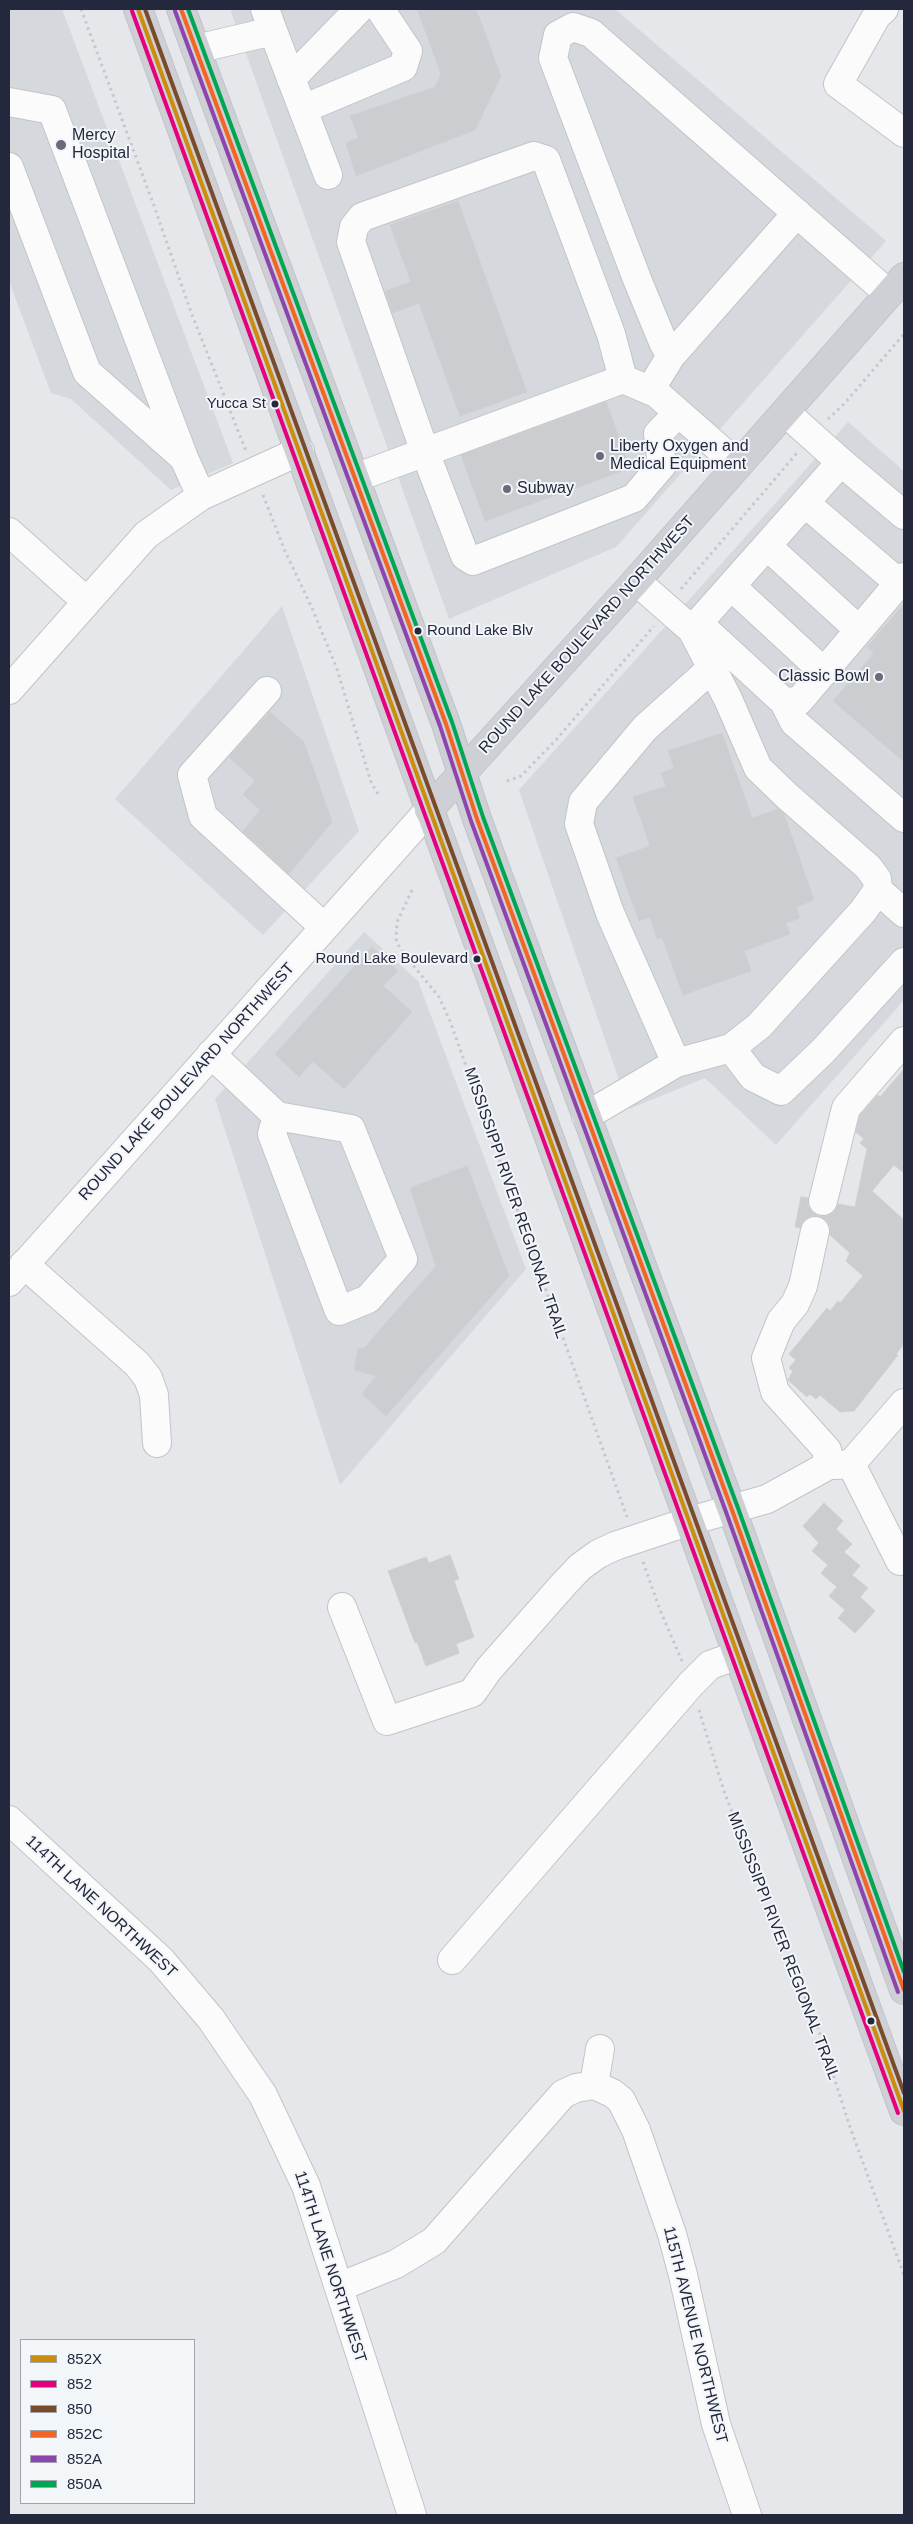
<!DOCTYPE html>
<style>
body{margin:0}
#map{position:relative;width:913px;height:2524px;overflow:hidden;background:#e5e7ea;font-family:Arial,sans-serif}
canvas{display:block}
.frame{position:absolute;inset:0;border:10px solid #23283d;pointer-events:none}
.legend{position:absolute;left:20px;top:2339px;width:175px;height:165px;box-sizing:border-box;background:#f3f6f9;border:1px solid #a0a4ae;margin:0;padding:6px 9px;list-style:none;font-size:15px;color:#23283d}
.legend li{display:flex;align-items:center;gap:10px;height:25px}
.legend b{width:25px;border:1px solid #a0a4ae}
</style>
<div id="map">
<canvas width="913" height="2524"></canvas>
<div class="frame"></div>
<ul class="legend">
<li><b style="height:6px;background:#cd8d0c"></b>852X</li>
<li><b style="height:6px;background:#e5007d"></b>852</li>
<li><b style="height:6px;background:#7a4b2a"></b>850</li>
<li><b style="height:6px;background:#f26522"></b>852C</li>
<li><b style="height:6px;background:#8e44ad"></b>852A</li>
<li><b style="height:6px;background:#00a651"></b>850A</li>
</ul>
</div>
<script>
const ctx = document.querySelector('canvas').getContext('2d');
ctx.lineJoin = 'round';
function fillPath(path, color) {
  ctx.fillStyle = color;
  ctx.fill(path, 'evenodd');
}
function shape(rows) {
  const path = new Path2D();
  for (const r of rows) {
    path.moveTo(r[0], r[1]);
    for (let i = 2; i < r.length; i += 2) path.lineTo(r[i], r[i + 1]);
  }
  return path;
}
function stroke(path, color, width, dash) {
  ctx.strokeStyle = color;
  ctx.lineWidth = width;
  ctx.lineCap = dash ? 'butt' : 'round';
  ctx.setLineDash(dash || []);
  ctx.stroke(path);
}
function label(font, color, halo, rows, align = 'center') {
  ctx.font = font + ' Arial,sans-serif';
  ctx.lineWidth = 4;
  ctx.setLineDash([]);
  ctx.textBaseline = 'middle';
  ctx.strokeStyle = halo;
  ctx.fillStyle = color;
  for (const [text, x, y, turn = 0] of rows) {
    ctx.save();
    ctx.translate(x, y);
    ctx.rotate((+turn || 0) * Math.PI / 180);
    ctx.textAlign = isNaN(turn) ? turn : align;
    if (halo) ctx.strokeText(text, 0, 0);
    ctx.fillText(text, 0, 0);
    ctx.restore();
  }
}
fillPath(shape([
 [9,9,62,9,233,463,171,490,71,399,51,393,9,281],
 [230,9,615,9,886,241,616,547,449,619],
 [848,422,904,471,904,1000,776,1145,705,1078,629,1109,519,790],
 [282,606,359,831,263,935,115,799],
 [364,932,418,981,526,1269,340,1485,215,1099]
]), '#d5d8dd');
const building = shape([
 [417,9,476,9,501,76,475,130,356,176,346,143,359,138,350,116,435,87,441,74,417,9],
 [458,201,527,392,460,416,419,303,393,313,385,291,411,282,390,225,458,201],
 [606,402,630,468,485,521,461,455,606,402],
 [904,604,904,762,833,701,874,653,867,647,904,604],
 [270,712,304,742,332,822,289,874,243,831,260,810,243,794,255,781,229,757,270,712],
 [722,733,752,818,778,809,784,814,814,900,796,907,800,918,786,923,790,934,744,951,751,971,683,995,662,937,657,939,650,917,639,921,616,858,650,846,633,797,666,786,661,773,674,768,668,751,722,733],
 [372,947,398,971,383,986,412,1012,344,1089,313,1061,299,1077,275,1054,372,947],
 [904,1069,904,1173,894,1165,872,1191,904,1220,904,1344,896,1354,898,1355,854,1411,840,1412,820,1395,816,1399,810,1394,807,1397,788,1380,793,1371,789,1368,796,1360,789,1354,827,1308,830,1311,838,1301,840,1303,863,1276,846,1261,850,1253,830,1235,830,1226,826,1220,819,1216,827,1216,834,1212,838,1204,855,1207,867,1149,860,1143,864,1139,856,1132,860,1115,878,1095,880,1097,904,1069],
 [467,1166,509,1276,386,1416,362,1394,376,1376,354,1370,358,1349,364,1348,436,1266,410,1188,467,1166],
 [801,1197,808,1198,808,1206,812,1212,819,1216,811,1216,804,1220,800,1228,795,1227,801,1197],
 [824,1503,843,1521,836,1529,852,1544,844,1552,860,1566,852,1575,868,1588,860,1597,875,1611,855,1633,838,1618,845,1610,829,1596,837,1587,821,1573,828,1565,812,1551,819,1543,803,1526,824,1503],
 [450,1555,459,1579,454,1581,474,1637,456,1644,459,1653,426,1666,417,1642,415,1643,388,1571,426,1557,429,1563,450,1555]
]);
fillPath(building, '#cccdd1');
stroke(building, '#ced0d3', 1);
const minor = shape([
 [265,9,273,31],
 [884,9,877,15,838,84,904,133],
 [196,49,273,31,328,175],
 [291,79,359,9],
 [9,102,52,110,184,458],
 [303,109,403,67,408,51,380,9],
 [9,167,87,372,184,458,201,496],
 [671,356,797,213],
 [623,379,611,334,546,160,534,156,362,217,354,227,351,242,425,452,465,556,473,561,634,498,662,465,658,434,678,413],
 [650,390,671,356,663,342,637,279,553,58,558,35,573,27,591,33,607,47,889,294],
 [841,462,904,515],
 [355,478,623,379,656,393,738,465],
 [805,503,899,583],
 [9,532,86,601],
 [767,546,859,630],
 [636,581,692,630,841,462,785,412],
 [731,586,824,672],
 [698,623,784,702,799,701,904,577],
 [9,690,146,535,201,496,300,451],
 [267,691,192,775,203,816,324,927],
 [784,702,794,722,904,818],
 [878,890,904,913],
 [731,1048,753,1077,781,1091,823,1051,904,962],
 [211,1054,277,1116,351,1129,403,1259,368,1299,339,1311,272,1134,277,1116],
 [676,1063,610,913,579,824,583,802,645,728,712,668],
 [586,1116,676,1063,731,1048,759,1026,863,911,878,890,877,879,868,867,787,796,758,768,728,699,692,630],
 [823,1201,846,1108,904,1041],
 [24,1264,137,1364,148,1378,154,1395,157,1443],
 [9,1282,429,810],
 [851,1464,900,1561],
 [834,1465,851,1464,904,1403],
 [342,1607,387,1721,472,1693,489,1669,563,1585,580,1567,598,1554,615,1546,690,1521,767,1499,827,1466,827,1450,775,1392,766,1358,781,1321,795,1304,803,1286,815,1231],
 [9,1820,161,1960,211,2019,263,2095,306,2186,412,2515],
 [452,1960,691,1684,710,1665,738,1655],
 [594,2085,600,2049],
 [339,2287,396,2264,434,2241,563,2094,576,2088,594,2085,612,2093,621,2100,636,2130,672,2234,683,2275,716,2424,747,2515]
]);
const major = shape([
 [138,9,904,2111],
 [181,9,446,724,477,819,732,1510,904,1990],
 [429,810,636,581,904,277]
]);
stroke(minor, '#c2c4c7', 30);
stroke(major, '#c1c3ca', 30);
stroke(shape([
 [81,9,153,203,191,312,246,451],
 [828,419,844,404,904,334],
 [263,495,285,551,312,608,337,669,371,782,379,796],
 [681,589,797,453],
 [507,781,521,776,555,741,654,626],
 [412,890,397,922,396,939,400,949,439,997,450,1021,627,1517],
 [643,1562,660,1610,682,1661],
 [699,1710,724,1791,784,1949,817,2025,850,2127,904,2275]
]), '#c6c7cd', 3, [2.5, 4]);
stroke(minor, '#fbfbfc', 28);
stroke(major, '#ced0d6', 28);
stroke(shape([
 [138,9,904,2111]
]), '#cd8d0c', 4);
stroke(shape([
 [132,11,898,2113]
]), '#e5007d', 4);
stroke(shape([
 [145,9,904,2093]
]), '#7a4b2a', 4);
stroke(shape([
 [181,9,446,724,477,819,732,1510,904,1990]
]), '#f26522', 4);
stroke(shape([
 [175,11,440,726,471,821,726,1512,898,1992]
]), '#8e44ad', 4);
stroke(shape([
 [188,9,452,722,483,817,738,1508,904,1972]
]), '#00a651', 4);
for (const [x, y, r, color] of [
 [61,145,6,"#676b7a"],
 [275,404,4.5,"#23283d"],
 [600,456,5,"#676b7a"],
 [507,489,5,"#676b7a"],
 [418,631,4.5,"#23283d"],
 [879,677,5,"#676b7a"],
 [477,959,4.5,"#23283d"],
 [871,2021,4.5,"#23283d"]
]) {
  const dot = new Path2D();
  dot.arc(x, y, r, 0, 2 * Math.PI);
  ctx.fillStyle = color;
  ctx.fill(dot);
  stroke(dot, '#f3f6f9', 2);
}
label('15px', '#23283d', '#f3f6f9', [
 ["Yucca St",266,404],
 ["Round Lake Blv",427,631,"left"],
 ["Round Lake Boulevard",468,959]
], 'right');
label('16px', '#23283d', '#f3f6f9', [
 ["Mercy",72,136],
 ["Hospital",72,154],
 ["Liberty Oxygen and",610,447],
 ["Medical Equipment",610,465],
 ["Subway",517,489],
 ["Classic Bowl",869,677,"right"]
], 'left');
label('16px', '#23283d', '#f3f6f9', [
 ["ROUND LAKE BOULEVARD NORTHWEST",587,635,-48],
 ["ROUND LAKE BOULEVARD NORTHWEST",187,1082,-48],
 ["MISSISSIPPI RIVER REGIONAL TRAIL",515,1203,71],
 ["114TH LANE NORTHWEST",101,1907,43],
 ["MISSISSIPPI RIVER REGIONAL TRAIL",783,1946,69],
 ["114TH LANE NORTHWEST",330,2267,72],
 ["115TH AVENUE NORTHWEST",695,2335,76]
]);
</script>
